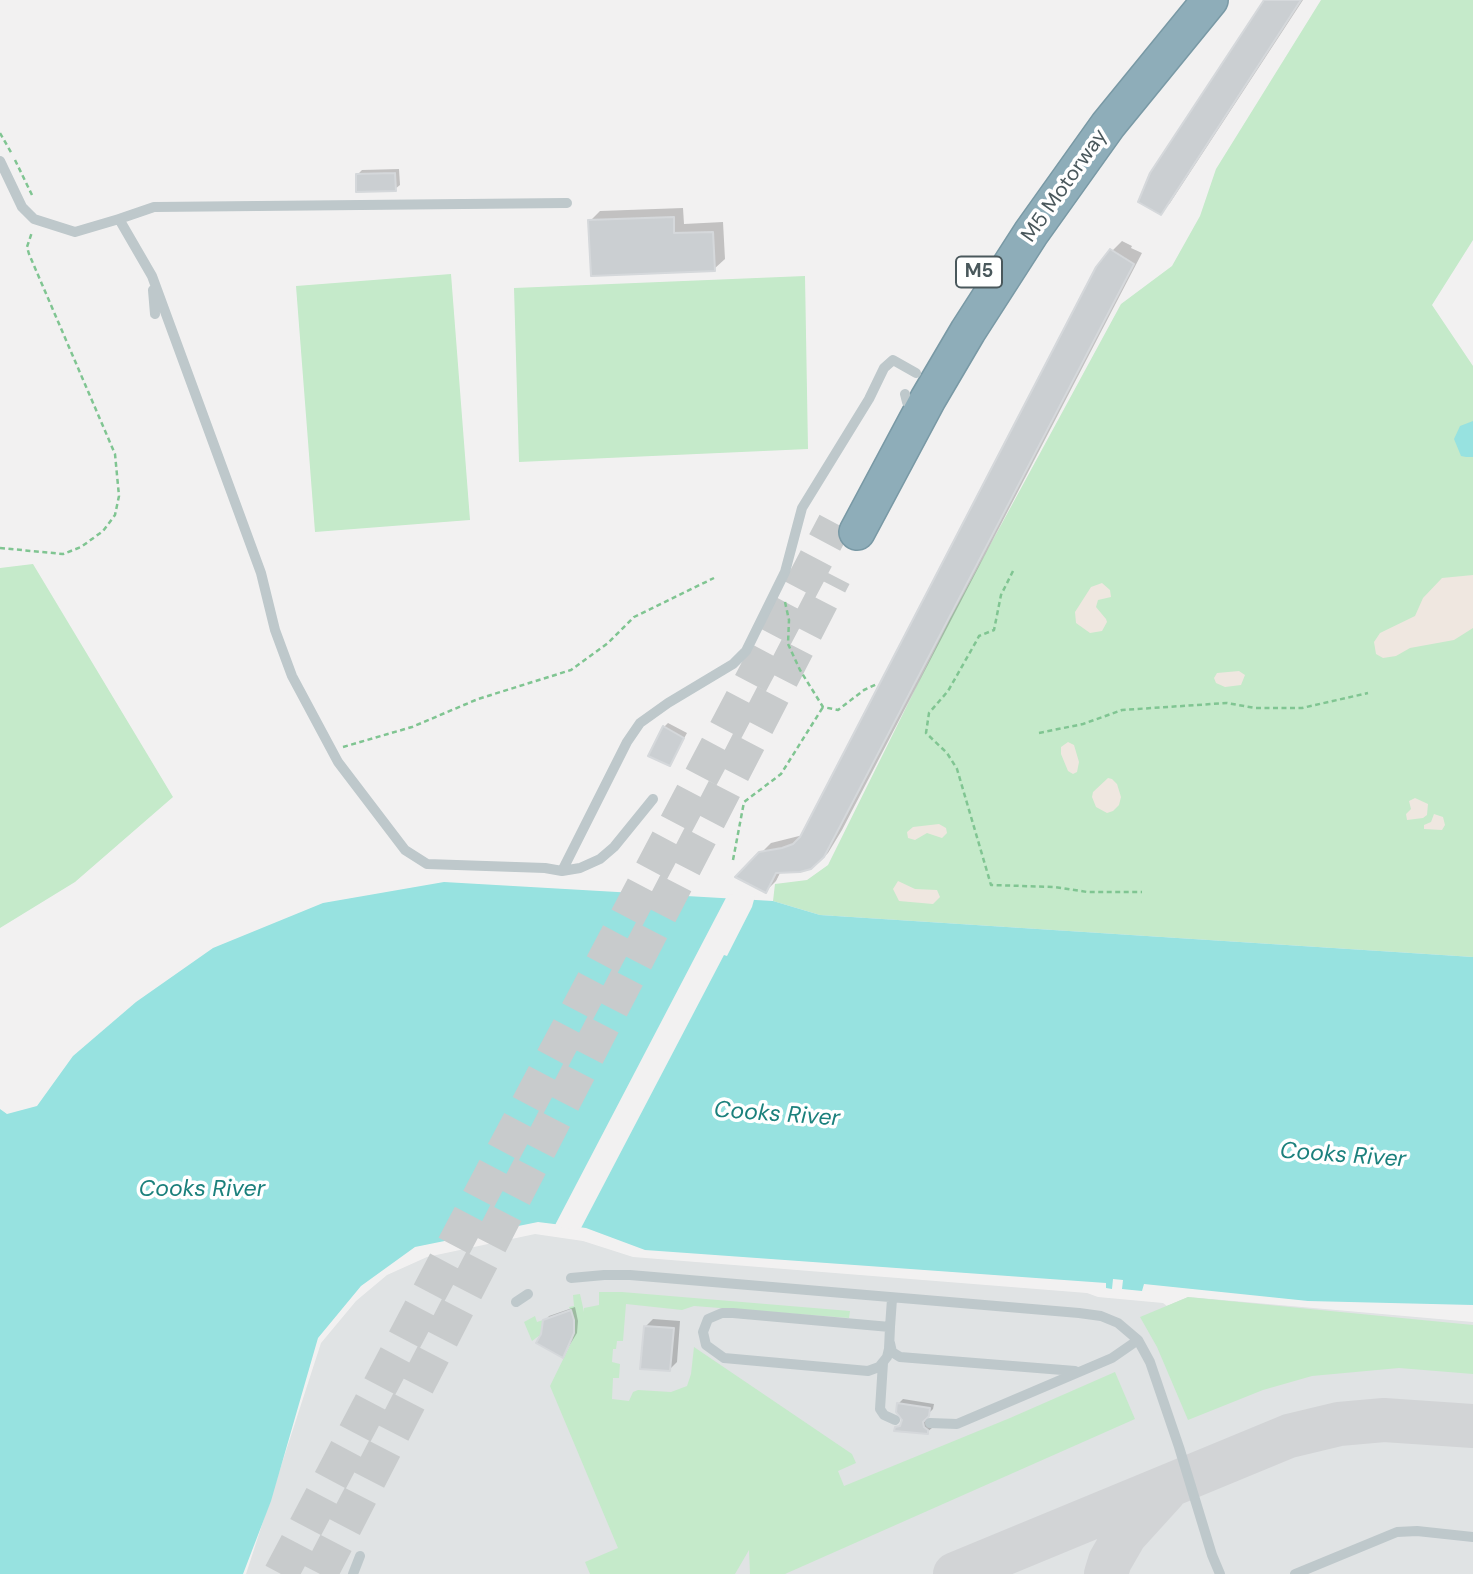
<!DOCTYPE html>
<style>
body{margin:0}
canvas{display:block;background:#f2f1f1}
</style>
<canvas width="1473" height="1574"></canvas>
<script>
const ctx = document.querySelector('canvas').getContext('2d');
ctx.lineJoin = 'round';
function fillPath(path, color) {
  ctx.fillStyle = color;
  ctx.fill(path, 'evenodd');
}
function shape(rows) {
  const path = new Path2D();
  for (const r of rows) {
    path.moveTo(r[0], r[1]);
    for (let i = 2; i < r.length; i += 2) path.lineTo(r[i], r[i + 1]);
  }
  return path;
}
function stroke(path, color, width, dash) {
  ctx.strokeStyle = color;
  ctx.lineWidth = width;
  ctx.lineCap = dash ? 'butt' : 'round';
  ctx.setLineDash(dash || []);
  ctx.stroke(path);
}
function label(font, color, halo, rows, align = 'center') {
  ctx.font = font + ' "DM Sans",sans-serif';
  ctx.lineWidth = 7;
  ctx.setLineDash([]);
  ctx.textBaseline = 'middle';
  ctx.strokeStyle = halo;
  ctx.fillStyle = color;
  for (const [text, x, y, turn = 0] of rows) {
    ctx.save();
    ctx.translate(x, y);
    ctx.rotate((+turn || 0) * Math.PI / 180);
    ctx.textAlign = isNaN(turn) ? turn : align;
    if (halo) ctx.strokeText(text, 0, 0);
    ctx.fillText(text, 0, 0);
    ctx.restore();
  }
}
fillPath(shape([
 [535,1234,583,1241,633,1257,1087,1293,1098,1297,1163,1303,1167,1306,1188,1297,1473,1322,1473,1574,246,1574,321,1343,356,1301,387,1275,427,1257]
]), '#e0e3e4');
fillPath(shape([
 [1321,0,1473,0,1473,240,1432,305,1473,366,1473,957,820,915,773,901,775,884,807,880,828,865,950,619,1121,304,1172,266,1200,216,1216,169],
 [451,274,470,520,315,532,296,286],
 [805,276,808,449,519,462,514,288],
 [33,564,173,797,75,882,0,928,0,568],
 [599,1292,622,1292,850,1311,849,1318,694,1306,682,1310,626,1304,623,1341,617,1341,616,1349,613,1349,612,1362,620,1364,619,1378,613,1378,612,1399,629,1401,633,1392,638,1390,671,1392,687,1386,691,1374,694,1347,852,1454,856,1463,838,1471,844,1486,1010,1418,1115,1372,1135,1419,785,1574,750,1574,749,1550,735,1574,590,1574,585,1562,618,1548,550,1386,573,1339,574,1320,569,1307,574,1306,573,1295,580,1294,584,1312,584,1308,599,1305],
 [1188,1297,1473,1325,1473,1374,1399,1368,1312,1376,1263,1390,1188,1420,1157,1347,1140,1317],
 [535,1316,537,1322,543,1320,543,1327,540,1335,532,1341,524,1322]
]), '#c5eaca');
fillPath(shape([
 [1473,575,1473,628,1454,640,1410,648,1396,656,1383,658,1376,654,1374,642,1380,633,1415,616,1423,598,1442,578],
 [1102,583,1110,590,1111,597,1098,600,1096,607,1106,619,1107,622,1102,631,1090,633,1076,623,1075,612,1091,587],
 [1239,671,1245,675,1241,685,1225,687,1216,683,1214,678,1217,673],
 [1068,742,1074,745,1079,762,1077,772,1073,774,1068,771,1061,754,1061,747],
 [1108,778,1112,779,1117,784,1121,797,1119,805,1113,811,1107,813,1096,807,1092,797,1093,792],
 [1415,798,1428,804,1427,815,1423,818,1407,820,1406,814,1411,809,1409,801],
 [1434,814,1443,817,1445,825,1442,830,1424,829,1424,825,1431,822],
 [939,824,946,828,947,833,942,838,927,833,915,840,908,838,907,832,913,827],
 [898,881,915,889,937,890,940,897,933,904,899,901,893,889]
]), '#efe7e0');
fillPath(shape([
 [1473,421,1473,457,1466,457,1461,456,1454,439,1460,426],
 [444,882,773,901,820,915,1473,957,1473,1305,1308,1301,1144,1284,1142,1291,1122,1289,1123,1280,1113,1279,1112,1289,1106,1288,1106,1283,645,1250,586,1228,538,1222,415,1247,361,1286,318,1338,271,1501,243,1574,0,1574,0,1109,7,1114,37,1106,73,1056,136,1002,213,948,323,903]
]), '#97e2e0');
fillPath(shape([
 [728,894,755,896,752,907,727,956,724,955,580,1230,554,1227]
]), '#f2f1f1');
fillPath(shape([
 [1266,0,1303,0,1170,203,1161,213],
 [399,169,400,185,395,189,357,175,362,170],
 [683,208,684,224,723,222,725,259,714,269,590,221,600,211],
 [1122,241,1132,246,1131,248,1142,253,842,830,828,853,817,864,811,868,781,871,776,881,766,891,738,876,771,843,803,835,1112,251],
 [668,723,687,733,670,764,664,727],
 [575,1307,578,1321,577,1333,563,1356,543,1334,545,1321,549,1316],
 [653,1319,680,1321,677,1362,669,1370,646,1326],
 [903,1399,934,1404,933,1409,926,1416,932,1428,927,1432,896,1428,903,1423,898,1404]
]), '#0003');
stroke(shape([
 [955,1574,1289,1436,1339,1424,1384,1420,1473,1426],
 [1106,1574,1110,1561,1125,1535,1165,1491]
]), '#d2d4d6', 44);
const building = shape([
 [1264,0,1301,0,1161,215,1138,202,1150,173,1264,0],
 [395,173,396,191,356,192,356,174,395,173],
 [674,217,674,233,713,232,715,271,591,276,588,220,674,217],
 [1110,249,1134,264,824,857,811,869,800,872,776,873,766,893,735,877,759,852,782,848,793,844,800,837,1096,267,1110,249],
 [663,726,684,738,670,766,648,756,663,726],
 [571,1310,574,1320,574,1333,563,1358,536,1343,541,1334,543,1320,571,1310],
 [644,1326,674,1328,670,1371,640,1369,644,1326],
 [897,1403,930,1408,929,1416,923,1422,924,1427,928,1430,928,1434,894,1431,895,1427,900,1426,902,1420,896,1412,897,1403]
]);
fillPath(building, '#cbcfd2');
stroke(building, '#d5d8db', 2);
stroke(shape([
 [281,1574,835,523],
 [320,1574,834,576]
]), '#c8cbcc', 35, [35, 18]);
const highway = shape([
 [857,532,928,399,968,331,1031,233,1108,125,1210,0]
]);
stroke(highway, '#7999a5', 38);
stroke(shape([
 [0,133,12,154],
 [15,160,32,195],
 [0,548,63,554,81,547,103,531,115,515,119,496,115,454,29,254,27,247,32,232],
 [1013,571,1001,595,994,630,979,636,977,640,948,691,929,713,926,733,947,753,957,769,991,885,1055,887,1087,892,1142,892],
 [785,602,789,620,788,644,800,670,823,707,838,710,864,690,877,684],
 [1039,733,1083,724,1122,710,1227,703,1255,708,1302,708,1368,693],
 [343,747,412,727,478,699,571,670,608,643,634,617,714,578],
 [733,860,744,802,781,774,823,707]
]), '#80c592', 2.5, [5, 3.5]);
stroke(shape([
 [0,161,22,207,34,219,75,232,119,219,152,276,261,573,275,630,292,676,338,762,405,850,427,864,545,868,562,871,580,868,600,859,614,847,653,799],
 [119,219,154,207,567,203],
 [153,290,155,314],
 [905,394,907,402,918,404],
 [562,871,627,742,640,723,668,703,733,664,746,651,785,572,802,508,869,399,884,368,893,360,916,373],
 [571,1278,604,1275,630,1275,1079,1313,1101,1316,1118,1323,1138,1340,1150,1362,1179,1447,1212,1555,1220,1574],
 [516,1302,528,1294],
 [890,1327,733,1313,722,1313,708,1319,703,1332,706,1345,724,1358,868,1371,879,1367,887,1357,889,1349,890,1327,892,1299],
 [890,1343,892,1352,900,1357,1075,1371],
 [883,1363,880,1409,884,1415,895,1420],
 [930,1423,957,1424,1112,1358,1138,1340],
 [353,1574,360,1556],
 [1295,1574,1397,1532,1417,1531,1473,1537]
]), '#bec8cb', 10);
stroke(highway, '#8eadb9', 35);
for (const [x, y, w] of [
 [979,272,46]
]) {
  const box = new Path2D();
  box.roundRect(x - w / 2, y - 15.5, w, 31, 5);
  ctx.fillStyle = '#fff';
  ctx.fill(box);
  stroke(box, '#4a585c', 2);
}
label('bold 19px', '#4a585c', null, [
 ["M5",979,272]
]);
label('21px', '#4a585c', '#fff', [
 ["M5 Motorway",1065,186,-55]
]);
label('italic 23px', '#1b807c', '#fff', [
 ["Cooks River",777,1115,4],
 ["Cooks River",1343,1156,4],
 ["Cooks River",202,1190]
]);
</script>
